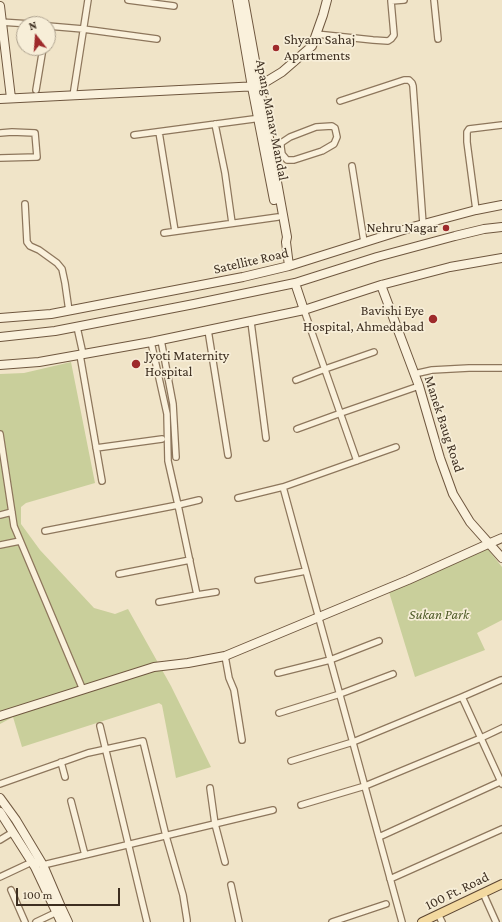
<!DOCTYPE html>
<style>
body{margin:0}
#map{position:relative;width:502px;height:922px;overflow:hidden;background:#f0e4c8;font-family:"Crimson Pro",serif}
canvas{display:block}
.north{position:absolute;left:16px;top:16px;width:40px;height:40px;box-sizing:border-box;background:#f7eed8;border:1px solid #ada18e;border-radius:50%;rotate:343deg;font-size:11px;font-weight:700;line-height:16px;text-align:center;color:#3d2e20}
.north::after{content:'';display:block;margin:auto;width:14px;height:18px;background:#9e2a2b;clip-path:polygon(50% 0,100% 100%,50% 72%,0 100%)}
.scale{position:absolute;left:16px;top:888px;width:104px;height:18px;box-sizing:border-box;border:2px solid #3d2e20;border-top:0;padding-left:5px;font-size:12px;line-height:14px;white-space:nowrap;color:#3d2e20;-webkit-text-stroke:3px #f7eed8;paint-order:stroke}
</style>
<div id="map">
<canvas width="502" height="922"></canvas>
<div class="north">N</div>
<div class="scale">100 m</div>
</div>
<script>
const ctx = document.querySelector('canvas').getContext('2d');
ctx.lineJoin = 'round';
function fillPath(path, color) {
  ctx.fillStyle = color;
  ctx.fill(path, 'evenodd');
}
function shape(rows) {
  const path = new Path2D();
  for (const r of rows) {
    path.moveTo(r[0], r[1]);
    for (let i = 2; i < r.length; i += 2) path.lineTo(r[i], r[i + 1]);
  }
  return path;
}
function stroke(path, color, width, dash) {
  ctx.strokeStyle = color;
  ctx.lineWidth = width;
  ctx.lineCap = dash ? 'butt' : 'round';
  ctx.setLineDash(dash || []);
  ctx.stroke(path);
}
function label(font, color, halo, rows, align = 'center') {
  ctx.font = font + ' "Crimson Pro",serif';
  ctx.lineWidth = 3.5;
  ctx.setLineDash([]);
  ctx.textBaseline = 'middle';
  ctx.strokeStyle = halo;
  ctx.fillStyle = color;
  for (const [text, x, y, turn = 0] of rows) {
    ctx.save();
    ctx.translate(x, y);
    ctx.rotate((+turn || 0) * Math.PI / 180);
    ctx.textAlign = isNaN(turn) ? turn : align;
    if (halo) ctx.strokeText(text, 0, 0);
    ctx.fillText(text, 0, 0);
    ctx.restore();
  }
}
fillPath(shape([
 [71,362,95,483,26,503,21,507,21,524,40,550,94,608,115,614,128,609,171,686,211,767,176,778,162,705,159,703,22,747,13,717,0,724,0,374,24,373],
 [487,548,502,567,502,620,477,633,485,650,415,677,389,592]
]), '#c9cf9b');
const street = shape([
 [128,0,174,6],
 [391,0,391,1,404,0],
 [434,0,438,39],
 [0,22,31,24],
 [48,26,83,29,157,39],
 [316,34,373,40,388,41,391,39,394,35,391,1],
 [36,90,43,48],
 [73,96,88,0],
 [340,101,404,80,409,80,412,83,413,86,423,224],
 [215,124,225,173,232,223],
 [159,132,175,231],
 [0,133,12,132,35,133,37,157,0,158],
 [134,135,261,118],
 [271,149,281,147,281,143,290,137,316,127,332,126,335,128,337,137,334,144,322,151,294,160,287,160,282,154,281,147],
 [352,166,364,242],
 [25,204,27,242,30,246,39,250,57,263,62,269,65,283,69,311],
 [476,210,467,142,467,132,469,129,502,125],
 [164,233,278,217],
 [304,310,357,461],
 [251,322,266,438],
 [77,327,83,354],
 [208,330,228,455],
 [161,340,173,404,176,457],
 [151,342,167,414,168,461,178,505,199,500],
 [80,355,102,481],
 [414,374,432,370,469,368,502,368],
 [296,380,325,369,374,352],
 [297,429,341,413,419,386],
 [0,434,14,526,83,690],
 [396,447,283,487,402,922],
 [96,448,162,439],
 [238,498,283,487],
 [0,515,12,512],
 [45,531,178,505,197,595,159,602],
 [0,545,20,541],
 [119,574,190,560],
 [258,580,306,571],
 [197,595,216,592],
 [225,656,229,678,234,690,242,740],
 [278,673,330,660,379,641],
 [462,697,502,784],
 [279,713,340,694,393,674],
 [100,726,147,922],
 [291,761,353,742,462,697,501,680],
 [61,762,65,777],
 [0,784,88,753,143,741,166,836,183,895,187,920,187,922],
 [210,788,215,824,225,862],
 [71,801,85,855],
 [301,805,365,786,481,738,502,728],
 [379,837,502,781],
 [0,840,13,832],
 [43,865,273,810],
 [0,877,32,862],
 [390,879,502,829],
 [231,885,239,922],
 [11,890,25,922],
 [483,893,496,922],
 [438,914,442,922],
 [36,922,57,912],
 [332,922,386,904]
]);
const secondary = shape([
 [237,0,252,87,274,200],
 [244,0,287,237,286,242,289,266],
 [0,6,11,98],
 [0,99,259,86,282,72,312,46,323,15,327,0],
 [295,283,304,310,381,285,450,267,502,258],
 [381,285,419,386,440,458,453,494,470,522,502,558],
 [0,318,51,314,243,277,289,266,416,226,476,210,502,205],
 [0,337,55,331,194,304,295,283,377,257,455,236,484,229,502,227],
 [0,365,39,362,151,342,304,310],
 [0,716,154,667,188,663,225,656,408,580,488,544,502,538],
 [0,798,16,820,43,865,61,907,68,922],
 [0,812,35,867,61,922]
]);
const primary = shape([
 [422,922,502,884]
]);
stroke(street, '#8d765c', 8);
stroke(secondary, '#6f573f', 10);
stroke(primary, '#5b4430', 10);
stroke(street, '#faf1dc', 5.5);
stroke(secondary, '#faf1dc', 8);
stroke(primary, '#f3d9a0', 8);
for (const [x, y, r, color] of [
 [276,48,4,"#9e2a2b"],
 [446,228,4,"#9e2a2b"],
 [433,319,5,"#9e2a2b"],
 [136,364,5,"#9e2a2b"]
]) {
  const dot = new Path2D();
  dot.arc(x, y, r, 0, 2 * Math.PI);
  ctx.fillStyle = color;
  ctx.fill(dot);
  stroke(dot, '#f7eed8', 1.5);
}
label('14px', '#3d2e20', '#f7eed8', [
 ["Shyam Sahaj",284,40],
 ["Apartments",284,56],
 ["Nehru Nagar",438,228,"right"],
 ["Bavishi Eye",424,311,"right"],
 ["Hospital, Ahmedabad",424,327,"right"],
 ["Jyoti Maternity",145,356],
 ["Hospital",145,372]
], 'left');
label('14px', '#3d2e20', '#f7eed8', [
 ["Apang Manav Mandal",272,120,79],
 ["Satellite Road",251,261,-13],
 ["Manek Baug Road",444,424,72],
 ["100 Ft. Road",457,891,-26]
]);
label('italic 14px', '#4d5a26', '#f7eed8', [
 ["Sukan Park",439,615]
]);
</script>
